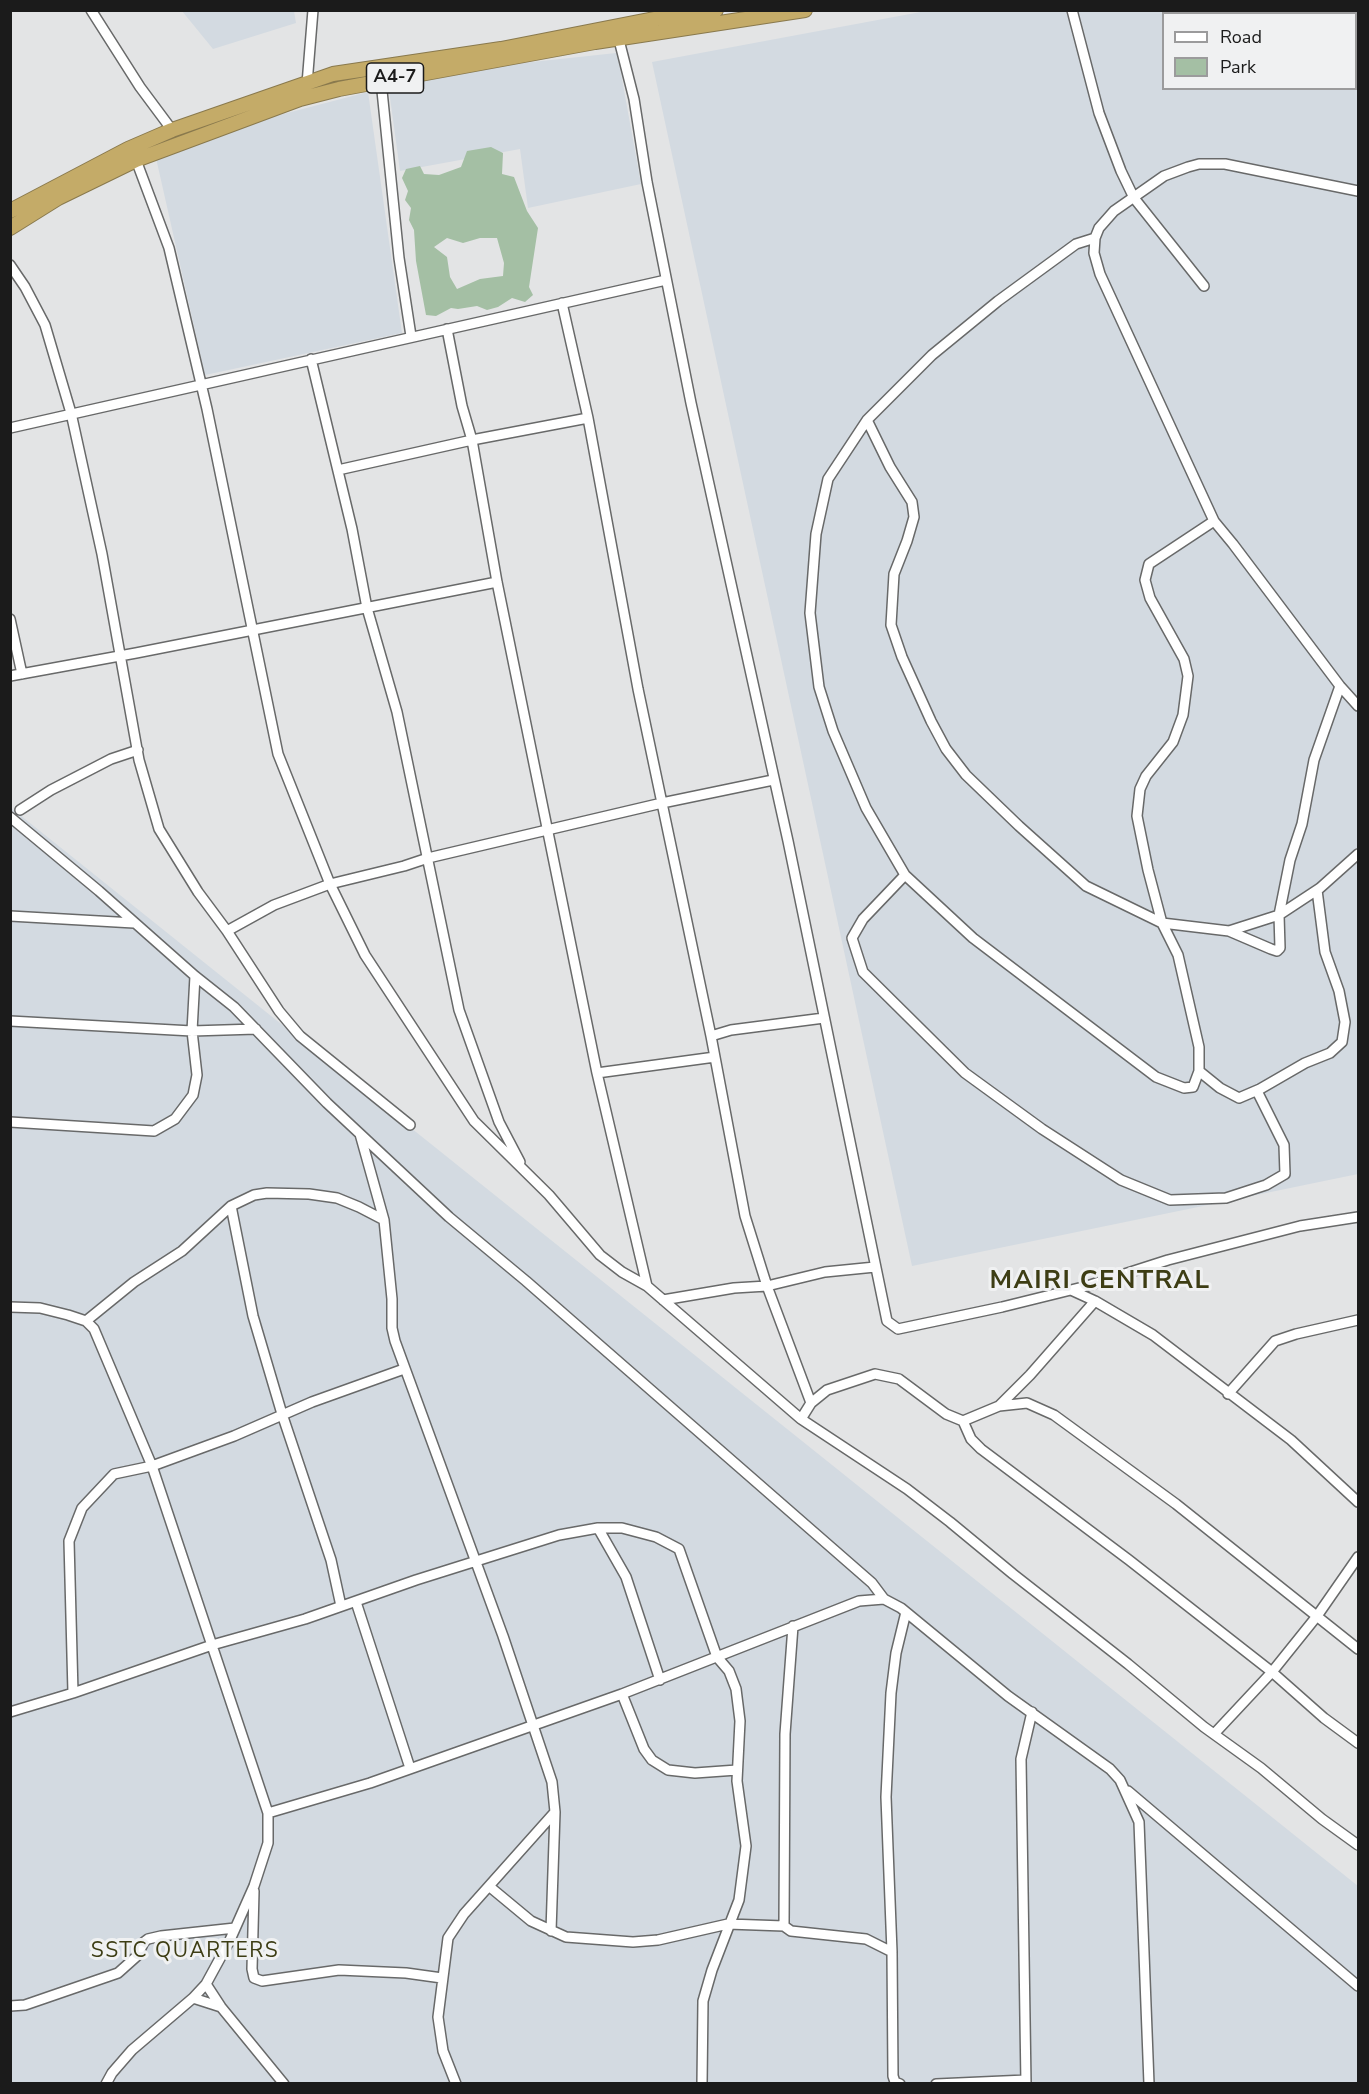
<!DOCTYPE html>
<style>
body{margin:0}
#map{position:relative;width:1369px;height:2094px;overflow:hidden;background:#e3e4e5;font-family:"Nunito Sans",sans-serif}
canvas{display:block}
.frame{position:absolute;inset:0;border:12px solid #1b1b1b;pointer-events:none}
.legend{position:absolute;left:1162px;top:12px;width:195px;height:78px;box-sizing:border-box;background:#f0f1f2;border:2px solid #9b9b9c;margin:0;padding:8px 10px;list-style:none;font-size:18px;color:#1b1b1b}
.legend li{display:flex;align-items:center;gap:12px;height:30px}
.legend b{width:30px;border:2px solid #9b9b9c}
</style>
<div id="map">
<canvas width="1369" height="2094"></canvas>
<div class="frame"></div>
<ul class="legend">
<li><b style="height:8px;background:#fff"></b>Road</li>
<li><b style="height:16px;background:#a4bfa4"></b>Park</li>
</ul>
</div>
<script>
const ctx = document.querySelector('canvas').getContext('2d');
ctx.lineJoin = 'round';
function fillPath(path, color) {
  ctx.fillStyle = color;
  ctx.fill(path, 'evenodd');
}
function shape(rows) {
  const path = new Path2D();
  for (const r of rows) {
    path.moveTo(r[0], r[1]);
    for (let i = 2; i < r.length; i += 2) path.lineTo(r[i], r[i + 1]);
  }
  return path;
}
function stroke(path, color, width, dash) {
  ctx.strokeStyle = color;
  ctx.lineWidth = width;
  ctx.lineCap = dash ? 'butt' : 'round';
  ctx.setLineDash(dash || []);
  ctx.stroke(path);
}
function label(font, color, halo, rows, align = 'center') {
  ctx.font = font + ' "Nunito Sans",sans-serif';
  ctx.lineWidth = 6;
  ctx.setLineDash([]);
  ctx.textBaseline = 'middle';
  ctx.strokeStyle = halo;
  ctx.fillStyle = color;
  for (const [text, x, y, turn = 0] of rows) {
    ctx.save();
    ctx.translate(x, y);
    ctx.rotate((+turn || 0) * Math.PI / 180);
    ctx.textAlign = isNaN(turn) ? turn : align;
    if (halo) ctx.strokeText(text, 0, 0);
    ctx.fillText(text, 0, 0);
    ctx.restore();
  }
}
fillPath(shape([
 [182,11,294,11,296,23,213,49],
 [926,11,1358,11,1358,1174,912,1266,652,62],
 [1164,14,1356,14,1356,88,1164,88],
 [616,53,620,68,641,184,528,208,520,149,400,171,388,83,458,70],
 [368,92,402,333,205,375,156,158,264,119],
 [10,807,1358,1886,1358,2083,11,2083]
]), '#d3dae1');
fillPath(shape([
 [491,147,503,153,502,174,514,177,527,211,538,228,529,287,533,295,525,302,512,298,498,307,487,310,477,306,458,309,451,308,436,316,426,315,416,261,414,230,409,220,411,208,405,200,408,191,402,178,406,169,420,166,424,174,439,175,461,167,467,151],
 [447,238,463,243,480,238,497,238,504,263,503,276,480,279,457,289,450,277,447,257,434,247]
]), '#a4bfa4');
const minor = shape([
 [91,10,140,87,172,130],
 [1072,10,1099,113,1121,171,1134,198,1204,286],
 [619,40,634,99,647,182,691,403,788,841,887,1321,898,1329,1002,1307,1087,1286,1168,1260,1300,1226,1358,1217],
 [381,81,399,258,411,336],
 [307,84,313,10],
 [136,160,169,248,207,409,278,754,330,884,365,955,474,1121,549,1195,600,1255,622,1272,647,1286,801,1419,907,1489,950,1522,1013,1574,1128,1664,1204,1727,1261,1768,1322,1819,1358,1845],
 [1358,191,1225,164,1199,164,1188,167,1164,176,1114,211,1099,228,1095,238,1094,253,1100,274,1214,521,1233,544,1340,686,1358,706],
 [1095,238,1076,244,998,301,932,355,867,420,828,479,816,534,810,613,819,687,833,731,866,808,905,875,973,938,1156,1077,1184,1088,1193,1087,1199,1071,1199,1047,1178,955,1162,923,1148,870,1137,816,1140,789,1146,776,1173,742,1183,715,1188,676,1184,659,1150,598,1145,580,1149,564,1214,521],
 [10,265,25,287,45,325,71,413,102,554,139,760,159,829,198,892,227,931,279,1011,300,1036,410,1125],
 [562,303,588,418,638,689,711,1036,745,1216,767,1286,811,1403,801,1419],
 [447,329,462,406,472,440,497,582,597,1073,647,1286],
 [311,359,352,529,367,608,397,712,459,1010,499,1122,520,1162],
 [867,420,890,467,912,502,914,517,907,541,894,574,891,625,902,657,931,721,946,749,966,775,1019,826,1086,886,1162,923,1229,931,1279,915,1320,888,1358,854],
 [10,428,666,280],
 [338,470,472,440,588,418],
 [10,619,22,674],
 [10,676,136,653,497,582],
 [20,810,51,790,111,759,138,750],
 [10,817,99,891,195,976,234,1007,327,1103,449,1217,526,1281,872,1583,884,1599,901,1608,1008,1696,1110,1769,1120,1780,1139,1822,1149,2084],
 [905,875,863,919,852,938,863,972,965,1073,1042,1129,1121,1180,1170,1200,1226,1198,1266,1185,1285,1174,1284,1145,1257,1091],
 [10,916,134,923],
 [227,931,274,905,330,884,404,866,428,858,662,803,773,780],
 [1229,931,1271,949,1277,951,1280,948,1279,915,1290,860,1302,824,1314,760,1340,686],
 [10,1021,192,1031,256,1029],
 [711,1036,731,1030,824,1018],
 [1199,1071,1220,1088,1239,1098,1260,1089,1305,1063,1330,1053,1342,1042,1345,1022,1339,991,1325,952,1317,890],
 [597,1073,715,1057],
 [10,1122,154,1131,175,1119,193,1095,197,1075,192,1031,195,976],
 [360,1134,384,1220,392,1299,392,1328,395,1341,503,1636,552,1782,555,1812,551,1931],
 [231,1206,253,1316,282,1414,331,1560,341,1606],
 [1071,1290,1095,1301,1153,1335,1291,1440,1358,1502],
 [663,1300,734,1288,767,1286,825,1272,875,1267],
 [10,1307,40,1308,68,1315,86,1321,94,1329,152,1466,268,1813,268,1843,254,1886,230,1940,206,1984,193,1998,132,2050,112,2073,106,2084],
 [86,1321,134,1282,182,1251,231,1206,254,1195,267,1193,309,1194,337,1198,359,1207,384,1220],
 [1228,1394,1275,1341,1296,1334,1358,1320],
 [811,1403,827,1390,875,1374,899,1379,946,1414,963,1421,999,1406,1027,1403,1054,1415,1176,1504,1358,1649],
 [999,1406,1030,1375,1095,1301],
 [963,1421,971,1439,981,1449,1129,1560,1272,1672,1324,1718,1358,1743],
 [598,1528,626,1577,660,1680],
 [356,1602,410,1768],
 [793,1626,785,1734,784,1926,791,1931,866,1939,892,1952],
 [73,1693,69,1541,82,1508,114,1474,152,1466,234,1436,312,1402,404,1369],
 [622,1694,644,1749,652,1760,668,1770,695,1773,737,1770],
 [10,1712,73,1693,212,1645,305,1619,416,1580,559,1535,598,1528,622,1528,656,1537,679,1549,717,1657,729,1671,736,1689,740,1721,737,1781,746,1846,739,1900,712,1970,703,2001,702,2084],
 [1214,1734,1272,1672,1317,1616,1358,1557],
 [1128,1791,1358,1986],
 [268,1813,370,1783,622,1694,859,1601,884,1599],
 [490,1887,531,1921,566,1937,633,1942,658,1940,728,1924,784,1926],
 [254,1891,252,1969,254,1978,262,1981,339,1970,406,1973,442,1978],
 [206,1984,221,2007,284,2084],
 [193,1998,221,2007],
 [10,2006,25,2005,118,1973,137,1956,144,1942,148,1939,161,1936,235,1928],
 [456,2084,443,2051,438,2017,448,1938,464,1914,555,1812],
 [900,2084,895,2082,893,2076,892,1952,886,1797,891,1693,896,1653,906,1612],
 [936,2084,1026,2080],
 [1026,2084,1021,1759,1032,1712]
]);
const highway = shape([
 [10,211,128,149,172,130,333,74,501,49,659,18,716,10],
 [10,228,58,198,136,160,300,99,339,89,595,42,805,10]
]);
stroke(minor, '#686969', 12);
stroke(highway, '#89794d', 16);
stroke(minor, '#fff', 9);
stroke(highway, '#c4ab68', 14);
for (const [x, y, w] of [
 [395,78,57]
]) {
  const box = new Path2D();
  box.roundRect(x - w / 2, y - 15, w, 30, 4.5);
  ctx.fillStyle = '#f0f1f2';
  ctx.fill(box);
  stroke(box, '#1b1b1b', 1.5);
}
label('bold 18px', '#1b1b1b', null, [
 ["A4-7",395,78]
]);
ctx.letterSpacing = '1.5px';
label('21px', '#3d3d14', '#f0f1f2', [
 ["SSTC QUARTERS",185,1952]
]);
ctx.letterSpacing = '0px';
ctx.letterSpacing = '1.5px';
label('bold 26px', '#3d3d14', '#f0f1f2', [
 ["MAIRI CENTRAL",1100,1282]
]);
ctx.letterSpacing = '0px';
</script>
